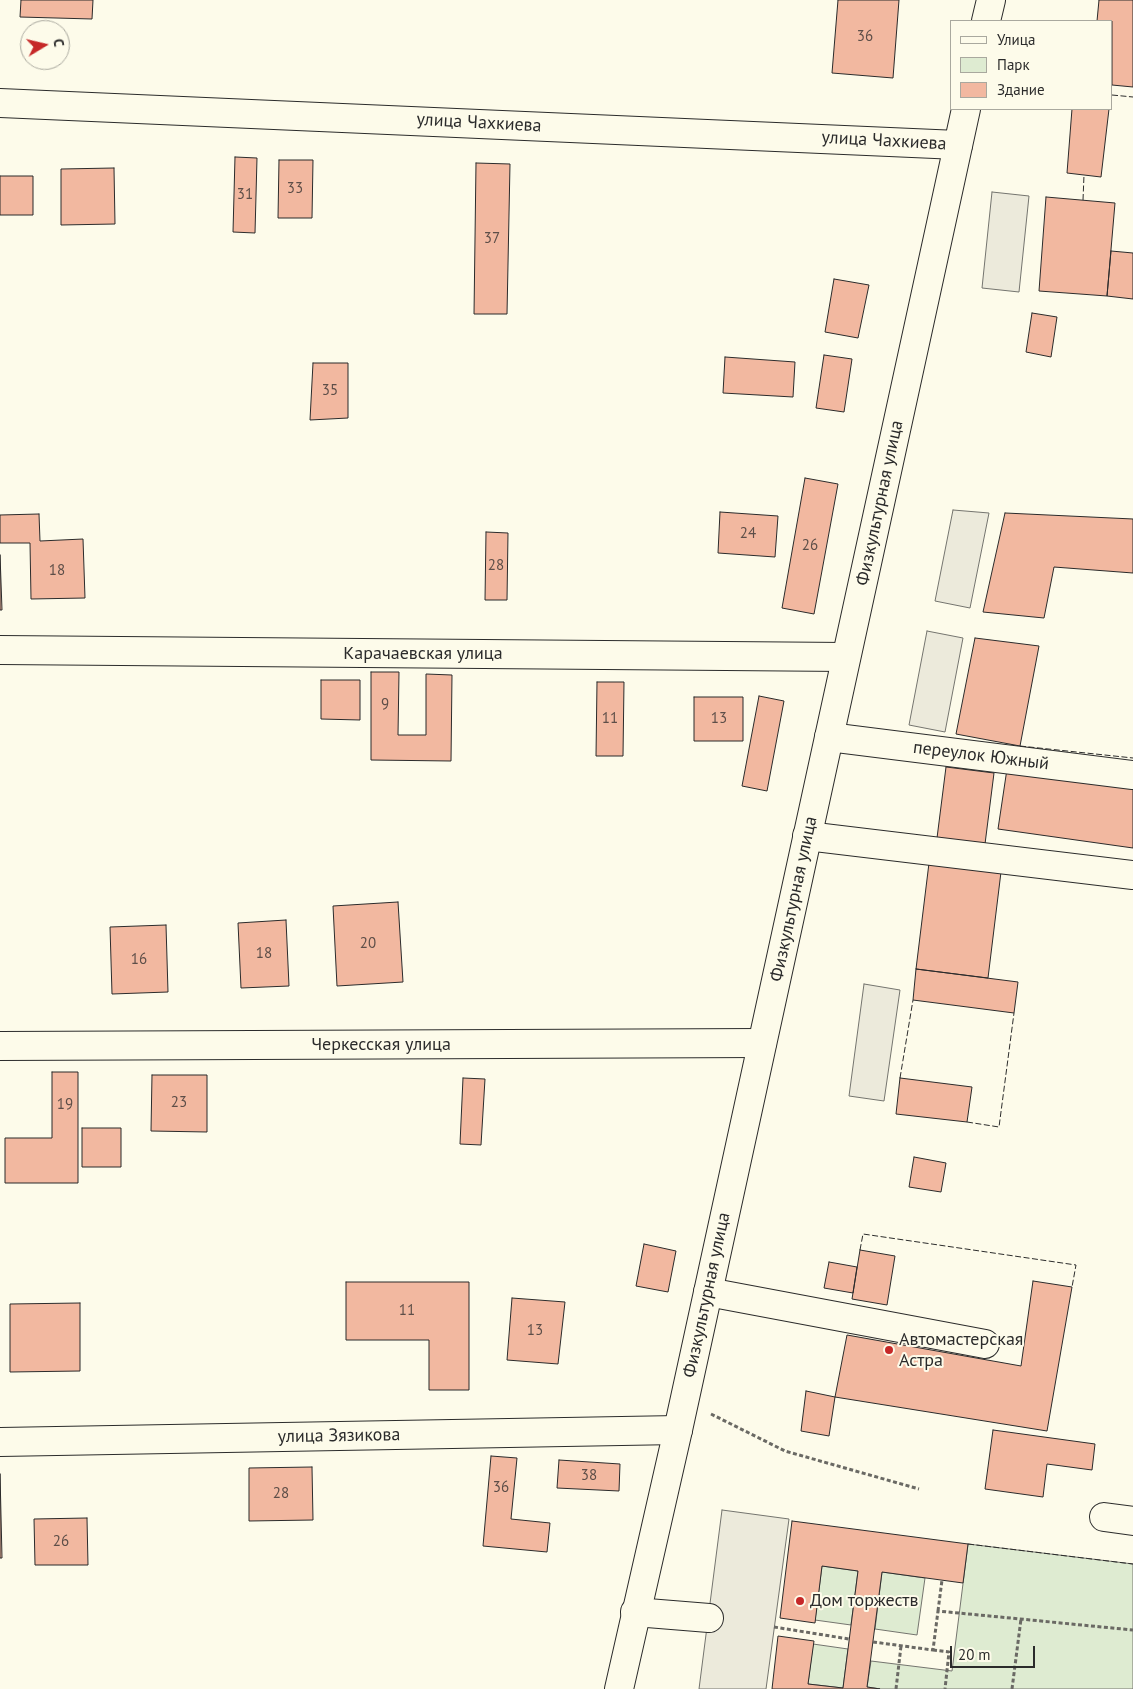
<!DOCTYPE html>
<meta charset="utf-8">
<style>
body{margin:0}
#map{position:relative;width:1133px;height:1689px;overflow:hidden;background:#fdfbea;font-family:"PT Sans",sans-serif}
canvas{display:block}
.legend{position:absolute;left:950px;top:20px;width:162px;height:90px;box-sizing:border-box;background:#fdfbea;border:1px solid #a9a89e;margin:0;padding:6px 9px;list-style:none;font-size:15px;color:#2b2b2b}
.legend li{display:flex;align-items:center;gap:10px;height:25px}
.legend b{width:25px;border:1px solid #a9a89e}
.north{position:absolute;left:20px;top:20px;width:50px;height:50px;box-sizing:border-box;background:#fdfbea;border:1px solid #a9a89e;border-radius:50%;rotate:81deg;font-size:14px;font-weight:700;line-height:20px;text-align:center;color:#2b2b2b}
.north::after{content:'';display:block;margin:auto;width:18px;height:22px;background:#c62828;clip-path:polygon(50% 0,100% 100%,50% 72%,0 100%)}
.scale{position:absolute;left:950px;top:1646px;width:85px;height:22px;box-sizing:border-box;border:2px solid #2b2b2b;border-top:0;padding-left:6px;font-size:15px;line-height:18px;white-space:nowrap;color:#2b2b2b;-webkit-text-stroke:4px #fdfbea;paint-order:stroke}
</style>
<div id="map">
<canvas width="1133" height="1689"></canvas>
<ul class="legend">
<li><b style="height:6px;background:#fdfbea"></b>Улица</li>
<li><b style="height:14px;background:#deebd1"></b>Парк</li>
<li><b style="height:14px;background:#f2b8a0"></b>Здание</li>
</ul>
<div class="north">С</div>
<div class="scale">20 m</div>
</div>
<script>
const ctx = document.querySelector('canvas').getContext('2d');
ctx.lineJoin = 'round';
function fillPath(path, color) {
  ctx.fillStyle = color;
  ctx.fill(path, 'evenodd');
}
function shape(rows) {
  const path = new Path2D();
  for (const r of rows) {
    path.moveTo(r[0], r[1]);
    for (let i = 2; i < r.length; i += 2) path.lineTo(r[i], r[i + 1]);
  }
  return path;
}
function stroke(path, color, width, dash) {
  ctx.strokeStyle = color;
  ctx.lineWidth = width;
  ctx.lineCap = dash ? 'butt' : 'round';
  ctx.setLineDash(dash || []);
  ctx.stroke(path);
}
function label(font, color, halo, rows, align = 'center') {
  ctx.font = font + ' "PT Sans",sans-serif';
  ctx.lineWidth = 4;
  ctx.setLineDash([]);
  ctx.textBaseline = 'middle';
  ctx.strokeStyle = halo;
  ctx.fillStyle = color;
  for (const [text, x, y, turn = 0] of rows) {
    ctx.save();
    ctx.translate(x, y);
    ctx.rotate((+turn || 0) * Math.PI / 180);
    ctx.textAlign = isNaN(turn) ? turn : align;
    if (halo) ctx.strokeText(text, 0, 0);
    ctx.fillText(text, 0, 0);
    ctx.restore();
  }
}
const green = shape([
 [968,1544,1133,1564,1133,1689,881,1689,867,1687,871,1661,952,1671,968,1544],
 [822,1566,858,1571,851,1625,815,1620,822,1566],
 [882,1572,925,1578,917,1635,875,1629,882,1572],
 [813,1644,848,1649,843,1688,808,1684,813,1644]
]);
fillPath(green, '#deebd1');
stroke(green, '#74746e', 1);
const parking = shape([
 [992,192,1029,196,1019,292,982,288,992,192],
 [953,510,989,513,970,608,935,601,953,510],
 [927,631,963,638,945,732,909,725,927,631],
 [864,984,900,990,884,1101,849,1096,864,984],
 [722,1510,789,1519,766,1689,699,1689,722,1510]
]);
fillPath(parking, '#eceadb');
stroke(parking, '#74746e', 1);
const building = shape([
 [21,0,93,0,92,19,20,17,21,0],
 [838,0,899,0,893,78,832,73,838,0],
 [1099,0,1133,0,1133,87,1112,85,1112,21,1097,21,1099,0],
 [1072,109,1109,109,1101,177,1067,173,1072,109],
 [235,157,257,158,255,233,233,232,235,157],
 [279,160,313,160,312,218,278,218,279,160],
 [476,163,510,164,507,314,474,314,476,163],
 [114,168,115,224,61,225,61,169,114,168],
 [0,176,33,176,33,215,0,215,0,176],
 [1046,197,1115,203,1107,296,1039,291,1046,197],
 [1111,251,1133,253,1133,299,1107,296,1111,251],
 [834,279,869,285,858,338,825,332,834,279],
 [1032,313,1057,317,1051,357,1026,352,1032,313],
 [824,355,852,359,844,412,816,408,824,355],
 [725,357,795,362,793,397,723,393,725,357],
 [313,363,348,363,348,418,310,420,313,363],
 [805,478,838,484,814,614,782,608,805,478],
 [720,512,778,516,775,557,718,553,720,512],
 [1005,513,1133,519,1133,573,1054,567,1044,618,983,612,1005,513],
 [39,514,40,541,83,539,85,598,31,599,30,543,0,543,0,515,39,514],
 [486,532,508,533,507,600,485,600,486,532],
 [0,555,2,610,0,610,0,555],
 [975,638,1039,646,1020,746,956,734,975,638],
 [371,672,399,672,398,735,426,735,426,674,452,675,451,761,371,760,371,672],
 [321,680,360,680,360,720,321,719,321,680],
 [597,682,624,682,623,756,596,756,597,682],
 [759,696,784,701,767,791,742,786,759,696],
 [694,697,743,697,743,741,694,741,694,697],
 [946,767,994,773,985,844,937,838,946,767],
 [1007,769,1133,787,1133,848,998,829,1007,769],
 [929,863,1001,872,988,978,916,969,929,863],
 [398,902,403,982,337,986,333,906,398,902],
 [286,920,289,986,241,988,238,923,286,920],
 [166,925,168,992,112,994,110,927,166,925],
 [916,969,1018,982,1014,1013,913,1000,916,969],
 [52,1072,78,1072,78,1183,5,1183,5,1138,52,1138,52,1072],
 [152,1075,207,1075,207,1132,151,1131,152,1075],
 [463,1078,485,1079,481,1145,460,1144,463,1078],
 [900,1078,972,1087,967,1122,896,1114,900,1078],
 [82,1128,121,1128,121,1167,82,1167,82,1128],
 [914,1157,946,1163,941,1192,909,1187,914,1157],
 [644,1244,676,1251,668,1292,636,1286,644,1244],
 [860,1250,895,1256,887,1305,852,1299,860,1250],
 [829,1262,857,1267,853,1293,824,1288,829,1262],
 [1033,1281,1072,1287,1047,1431,835,1397,847,1335,1021,1366,1033,1281],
 [346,1282,469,1282,469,1390,429,1390,429,1340,346,1340,346,1282],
 [512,1298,565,1302,558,1364,507,1360,512,1298],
 [80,1303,80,1371,10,1372,10,1304,80,1303],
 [806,1391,835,1397,829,1436,801,1431,806,1391],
 [993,1430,1095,1444,1092,1470,1047,1464,1043,1497,985,1489,993,1430],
 [491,1456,517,1458,511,1519,550,1523,547,1552,483,1546,491,1456],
 [559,1460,620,1464,619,1491,557,1488,559,1460],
 [312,1467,313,1520,249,1521,249,1468,312,1467],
 [0,1474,2,1558,0,1558,0,1474],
 [87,1518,88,1565,35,1565,34,1519,87,1518],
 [792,1521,968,1544,963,1583,882,1572,867,1687,880,1689,772,1689,778,1636,814,1641,808,1684,843,1688,858,1571,822,1566,815,1623,780,1618,792,1521]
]);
fillPath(building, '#f2b8a0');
stroke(building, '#2b2b2b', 1);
const minor = shape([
 [0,103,958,145],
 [0,650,846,657],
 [829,737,1133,775],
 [807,836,1133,875],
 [0,1046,762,1043],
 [708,1292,985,1344],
 [0,1442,678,1430],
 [1104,1517,1133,1521],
 [635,1612,709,1618]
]);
const major = shape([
 [986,21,991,0],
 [619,1689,678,1430,966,109]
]);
stroke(minor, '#2b2b2b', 30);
stroke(major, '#2b2b2b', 30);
stroke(shape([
 [711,1414,785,1451,919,1489],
 [938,1611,942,1580],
 [774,1627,849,1639],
 [873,1642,933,1650,938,1611,1133,1630],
 [933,1650,949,1652,945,1689],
 [896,1689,901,1646],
 [1012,1689,1021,1619]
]), '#6a6964', 3, [4, 2.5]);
stroke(minor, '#fdfbea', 28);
stroke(major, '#fdfbea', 28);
stroke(shape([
 [1112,95,1133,97],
 [1083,200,1084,175],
 [1020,746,1133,758],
 [900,1078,913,1000],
 [967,1122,999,1127,1014,1013],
 [860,1250,863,1234,1076,1265,1072,1287],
 [968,1544,1133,1564]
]), '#2b2b2b', 1, [6, 2.5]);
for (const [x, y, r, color] of [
 [889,1350,5,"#c62828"],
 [800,1601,5,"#c62828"]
]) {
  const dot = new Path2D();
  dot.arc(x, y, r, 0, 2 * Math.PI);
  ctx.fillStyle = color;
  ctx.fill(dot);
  stroke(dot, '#fdfbea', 2);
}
label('15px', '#5d4e48', null, [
 ["36",865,37],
 ["33",295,189],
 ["31",245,195],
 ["37",492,239],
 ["35",330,391],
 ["24",748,534],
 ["26",810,546],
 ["28",496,566],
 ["18",57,571],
 ["9",385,705],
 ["11",610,719],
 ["13",719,719],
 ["20",368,944],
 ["18",264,954],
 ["16",139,960],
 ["23",179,1103],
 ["19",65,1105],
 ["11",407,1311],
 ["13",535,1331],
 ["38",589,1476],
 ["36",501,1488],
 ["28",281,1494],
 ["26",61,1542]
]);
label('18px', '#2b2b2b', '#fdfbea', [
 ["улица Чахкиева",479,123,3],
 ["улица Чахкиева",884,141,3],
 ["Физкультурная улица",880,503,-78],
 ["Карачаевская улица",423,654],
 ["переулок Южный",981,756,7],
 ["Физкультурная улица",794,899,-78],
 ["Черкесская улица",381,1045],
 ["Физкультурная улица",707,1295,-78],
 ["улица Зязикова",339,1436,-1]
]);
label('18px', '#2b2b2b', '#fdfbea', [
 ["Автомастерская",899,1340],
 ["Астра",899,1361],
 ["Дом торжеств",810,1601]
], 'left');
</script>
